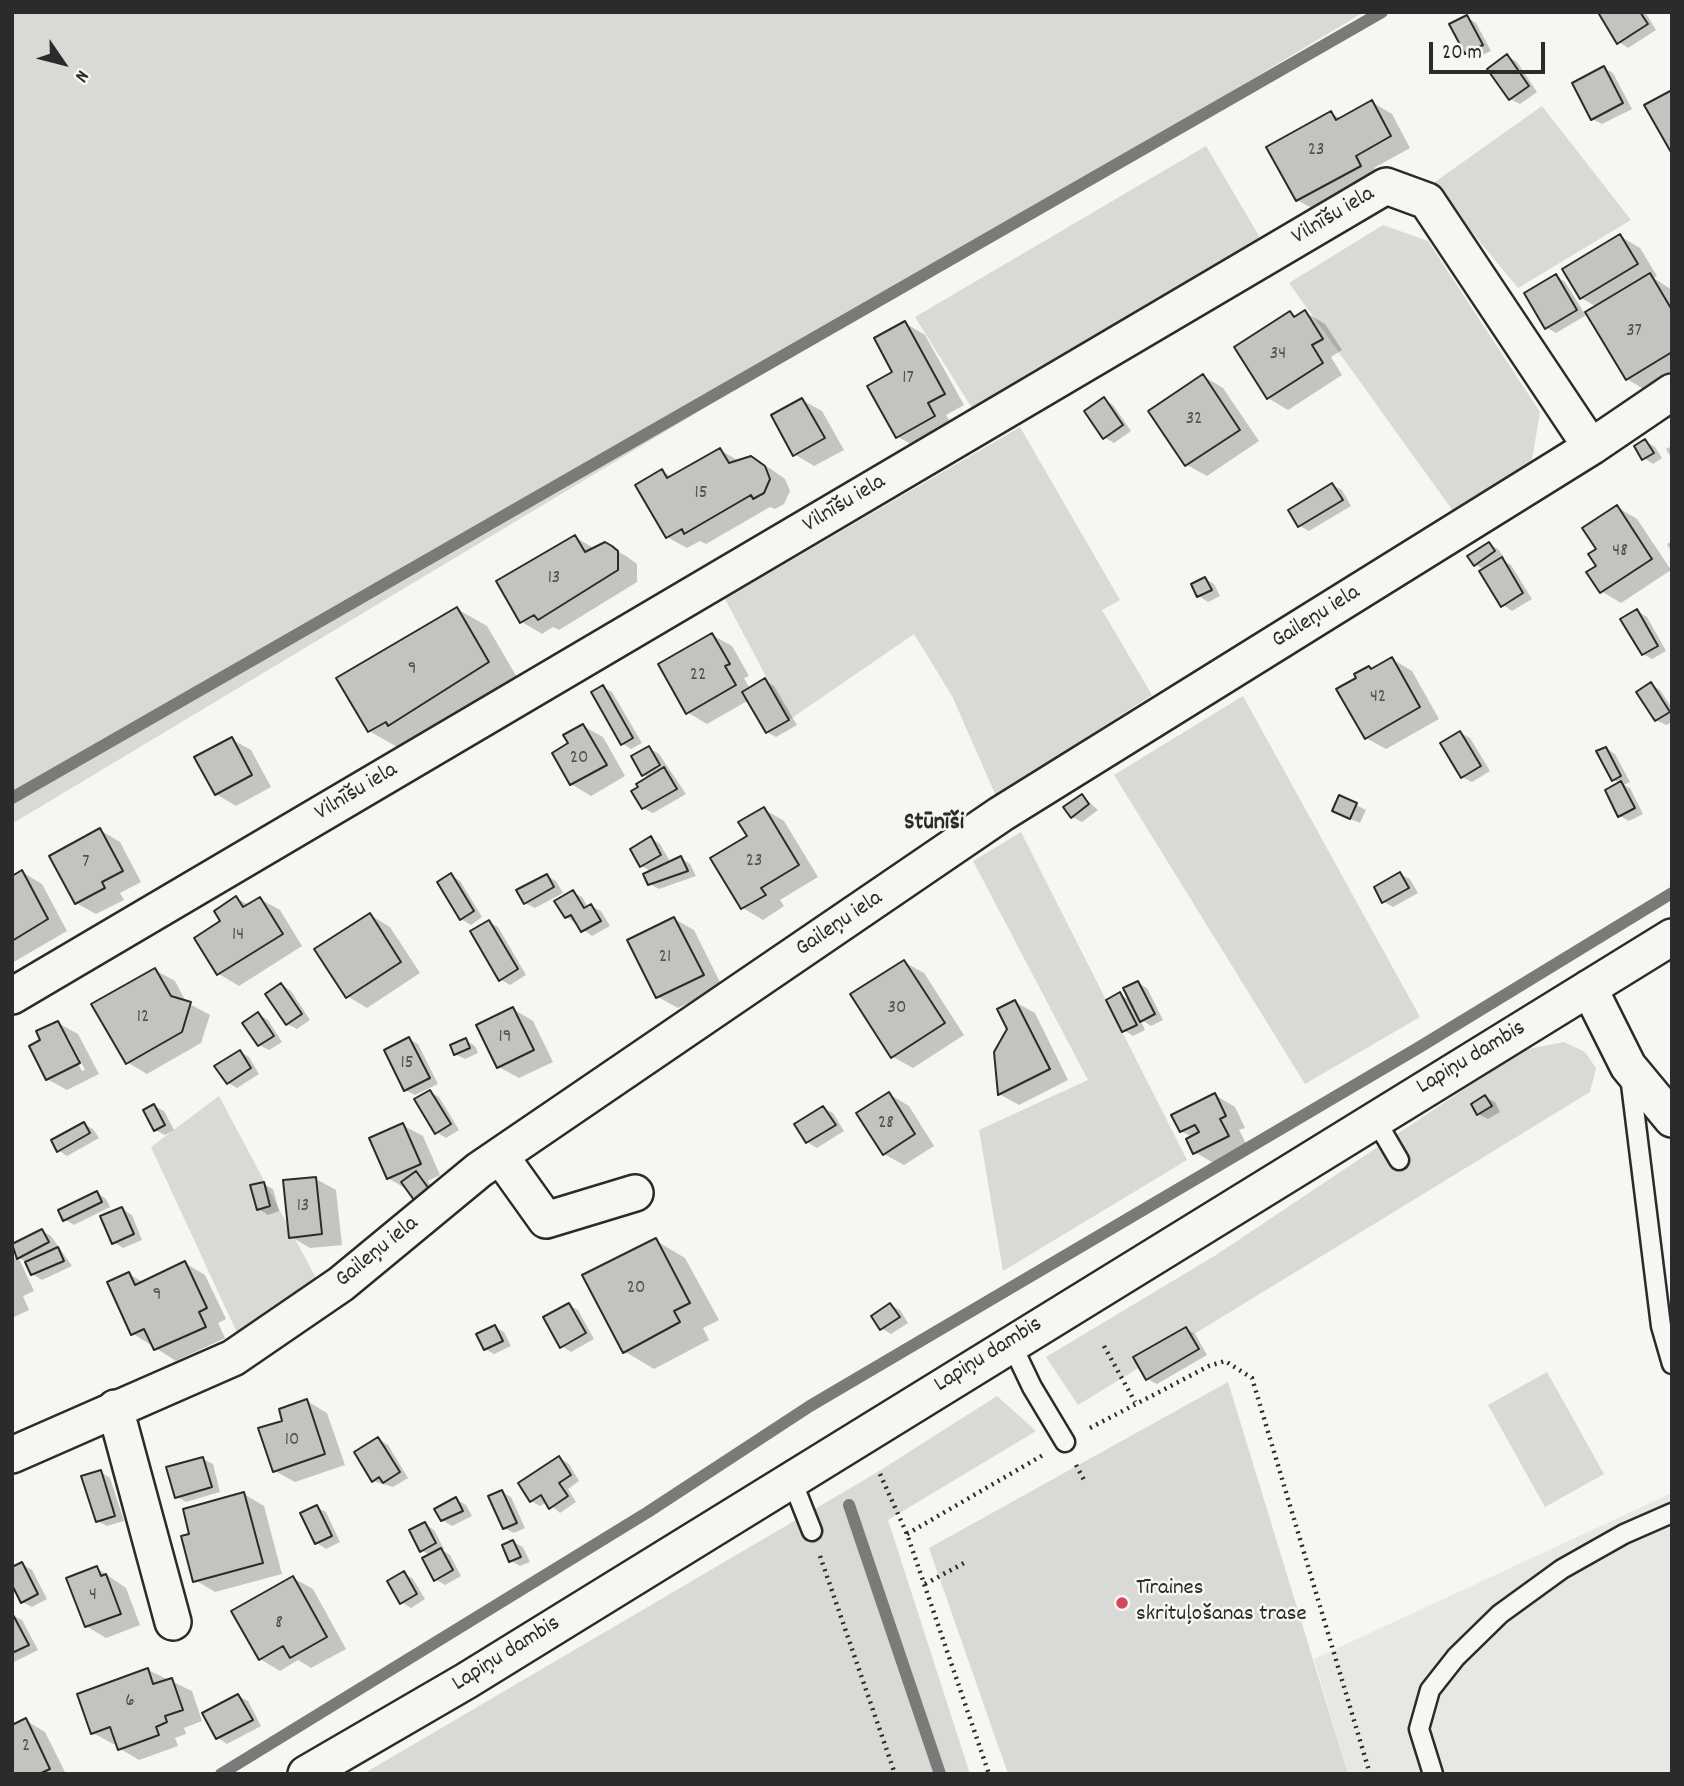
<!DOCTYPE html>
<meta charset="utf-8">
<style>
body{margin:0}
#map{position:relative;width:1684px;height:1786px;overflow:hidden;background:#f6f6f2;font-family:Dekko,sans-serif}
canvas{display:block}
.frame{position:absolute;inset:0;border:14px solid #2b2b2b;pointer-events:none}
.north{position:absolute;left:28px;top:28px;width:70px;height:70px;-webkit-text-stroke:5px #f6f6f2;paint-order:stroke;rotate:125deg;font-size:19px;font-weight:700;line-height:28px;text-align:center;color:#2b2b2b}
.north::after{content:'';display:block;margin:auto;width:24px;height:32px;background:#2b2b2b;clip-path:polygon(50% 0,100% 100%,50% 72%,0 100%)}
.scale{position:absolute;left:1429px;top:42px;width:116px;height:32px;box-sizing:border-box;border:4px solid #2b2b2b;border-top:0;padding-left:9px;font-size:21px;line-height:24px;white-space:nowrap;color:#2b2b2b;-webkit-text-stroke:5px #f6f6f2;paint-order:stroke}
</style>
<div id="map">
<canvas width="1684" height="1786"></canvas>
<div class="frame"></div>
<div class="north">N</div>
<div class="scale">20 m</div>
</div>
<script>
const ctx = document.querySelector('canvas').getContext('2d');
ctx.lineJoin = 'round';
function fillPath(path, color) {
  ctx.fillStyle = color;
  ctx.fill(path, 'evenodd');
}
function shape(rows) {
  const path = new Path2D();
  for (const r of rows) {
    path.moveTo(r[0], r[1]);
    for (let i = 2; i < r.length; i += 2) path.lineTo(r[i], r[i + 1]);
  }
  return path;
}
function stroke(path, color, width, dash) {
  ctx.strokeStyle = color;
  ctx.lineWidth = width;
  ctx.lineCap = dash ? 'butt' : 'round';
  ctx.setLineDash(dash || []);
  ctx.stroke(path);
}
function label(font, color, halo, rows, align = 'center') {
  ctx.font = font + ' Dekko,sans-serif';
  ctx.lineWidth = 5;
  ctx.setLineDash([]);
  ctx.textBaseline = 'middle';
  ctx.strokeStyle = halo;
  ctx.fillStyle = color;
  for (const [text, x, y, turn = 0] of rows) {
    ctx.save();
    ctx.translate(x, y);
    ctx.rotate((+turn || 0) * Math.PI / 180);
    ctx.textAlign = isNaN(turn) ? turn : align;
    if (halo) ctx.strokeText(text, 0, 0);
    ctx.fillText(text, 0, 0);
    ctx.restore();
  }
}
fillPath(shape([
 [1672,1493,1672,1774,1348,1774,1314,1659]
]), '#e7e7e3');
fillPath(shape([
 [12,12,1364,12,15,822,12,815],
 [1542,106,1631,220,1518,288,1432,184],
 [1206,146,1265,246,975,413,915,317],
 [1383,225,1428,241,1540,412,1532,460,1453,511,1289,283],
 [1020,427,1120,600,1102,610,1152,695,996,796,952,696,914,634,789,720,725,599],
 [1243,696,1420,1017,1305,1084,1114,775],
 [1021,832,1187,1160,1003,1271,979,1130,1088,1080,973,861],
 [1564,1042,1585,1052,1596,1068,1590,1092,1078,1405,1046,1357,1216,1255,1523,1050],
 [219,1096,318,1282,239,1337,151,1147],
 [1547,1372,1604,1474,1545,1507,1488,1405],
 [1228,1382,1348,1774,1008,1774,929,1548],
 [997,1396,1036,1431,888,1520,970,1774,363,1774,876,1473]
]), '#d9d9d5');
fillPath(shape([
 [1605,12,1645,12,1656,30,1628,48,1619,42],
 [1467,17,1476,23,1491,51,1476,58,1467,53],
 [1507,56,1517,62,1537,92,1520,104,1510,99],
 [1604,68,1613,73,1632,109,1602,124,1592,119],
 [1372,102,1392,114,1410,148,1374,168,1379,177,1317,211,1297,200,1331,113,1341,119],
 [1620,236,1640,248,1657,276,1654,278,1672,290,1672,376,1647,391,1627,379,1588,314,1556,333,1547,328,1556,276,1565,282,1585,314,1597,307,1581,298],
 [1305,312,1325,324,1342,350,1331,357,1342,375,1288,410,1268,398,1290,313,1297,317],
 [905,323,925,335,964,405,946,415,954,428,917,448,897,436,895,373],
 [1203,376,1223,388,1259,441,1207,476,1187,465],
 [1104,399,1113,405,1131,431,1114,443,1104,437],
 [802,400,822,411,844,450,814,466,794,454],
 [1645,441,1655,447,1662,458,1653,464,1644,458],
 [1672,446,1672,459,1666,449],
 [720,450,739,461,751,458,771,469,785,479,790,491,784,504,775,509,770,507,706,544,700,541,687,548,667,537,662,471,672,477],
 [1332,485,1342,490,1351,506,1309,531,1300,526],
 [1617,507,1637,519,1671,570,1621,603,1601,591,1598,566,1598,549],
 [575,537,595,549,605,544,626,556,637,564,637,582,559,630,553,627,542,634,522,622],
 [1672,541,1672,553,1667,544],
 [1489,544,1498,549,1504,557,1501,559,1511,565,1532,599,1512,611,1503,605,1484,570,1475,564],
 [1205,579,1214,584,1220,596,1208,602,1199,596,1193,585],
 [457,609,487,626,518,679,399,748,369,731],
 [1637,611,1647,617,1666,651,1652,659,1643,654],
 [712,635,732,646,749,676,744,678,750,689,765,680,774,686,797,725,776,737,767,732,749,700,707,724,687,712],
 [1392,659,1412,671,1439,719,1386,749,1366,738,1358,678,1369,668,1373,670],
 [1651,684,1660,690,1672,708,1672,722,1666,725,1656,720],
 [603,687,612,692,642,743,631,749,622,743],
 [583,726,603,737,625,776,591,796,571,784,570,744],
 [1461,733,1470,738,1490,771,1472,782,1462,777],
 [231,739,251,750,271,787,236,806,216,794],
 [649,748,659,754,686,794,653,813,643,808,649,778,644,775],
 [1606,748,1615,754,1630,782,1624,785,1630,788,1643,814,1629,821,1620,816,1620,783,1614,780],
 [1082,796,1098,810,1082,822,1072,817],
 [1340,797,1366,810,1360,823,1343,816],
 [764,809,784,821,818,877,780,900,784,906,763,920,743,908,713,858,749,836],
 [100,830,120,842,141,882,120,893,124,900,96,914,76,903],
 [651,838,660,844,671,863,681,858,690,864,696,876,659,889,650,884,652,872,642,866],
 [22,872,42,884,67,931,12,963,12,877],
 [1400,874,1410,879,1418,893,1393,907,1384,902],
 [451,875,460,881,482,917,471,925,461,919],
 [547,876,556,881,563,893,535,908,525,903],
 [573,892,582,897,588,907,591,906,601,911,610,926,592,936,567,917],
 [236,898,249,905,260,899,280,910,302,946,239,986,219,974,196,938,223,922],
 [370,915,390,927,420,973,367,1008,347,996],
 [674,919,694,930,722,986,678,1008,658,997],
 [489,922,498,927,526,975,510,985,500,979],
 [904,962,924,973,964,1035,913,1068,893,1057],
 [155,970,175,981,186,1002,210,1015,201,1043,147,1074,127,1062],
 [1138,983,1147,988,1163,1020,1151,1026,1140,1019,1145,1030,1133,1036,1124,1030,1120,994,1131,1001],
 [282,985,291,991,310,1020,297,1029,287,1024],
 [1015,1002,1035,1013,1068,1080,1019,1105,999,1094],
 [513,1009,533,1021,553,1062,519,1078,499,1067],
 [258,1014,268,1020,282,1042,269,1050,259,1045],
 [58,1023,78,1034,99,1074,67,1090,47,1079,42,1041],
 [64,1037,68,1037,85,1070,82,1071],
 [409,1039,418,1044,438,1084,415,1095,405,1090],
 [466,1040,475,1046,478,1053,465,1059,455,1054],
 [240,1052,249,1057,259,1074,237,1088,228,1083],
 [430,1092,439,1097,459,1130,446,1138,436,1132],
 [889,1094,909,1106,934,1146,904,1165,884,1154],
 [1215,1095,1235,1107,1245,1128,1239,1130,1248,1147,1215,1164,1195,1152,1192,1137,1181,1131],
 [1485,1097,1495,1102,1500,1112,1488,1119,1478,1114],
 [154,1106,164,1111,174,1130,165,1135,155,1130],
 [823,1108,833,1113,844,1131,817,1148,807,1142],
 [84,1124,93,1129,99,1138,67,1156,58,1150],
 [402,1125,423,1136,440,1175,428,1181,437,1195,424,1204,408,1190,388,1178],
 [316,1179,336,1190,342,1245,310,1248,290,1236],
 [263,1184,273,1189,279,1211,268,1215,259,1209],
 [97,1193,106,1199,110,1207,74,1225,64,1219],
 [122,1209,132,1215,142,1240,123,1248,113,1242],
 [42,1231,51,1236,72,1266,42,1280,32,1274,28,1263,19,1258,12,1246],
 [655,1240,685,1258,719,1320,703,1328,709,1340,654,1369,624,1351],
 [12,1256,20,1261,34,1291,23,1296,29,1310,12,1318],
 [185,1263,205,1275,226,1319,218,1323,225,1338,176,1361,132,1333,129,1274,143,1282],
 [569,1305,578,1310,594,1339,571,1352,562,1346],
 [890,1305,900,1310,908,1323,891,1334,881,1328],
 [495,1327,504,1332,511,1346,494,1354,485,1349],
 [1186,1329,1195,1334,1207,1355,1157,1384,1147,1379],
 [307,1401,327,1413,345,1465,295,1482,275,1471,285,1422],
 [378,1439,388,1445,408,1478,393,1487,373,1481],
 [559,1458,569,1464,579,1481,568,1489,576,1502,560,1513,547,1502,540,1506,531,1501],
 [203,1459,213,1464,220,1492,186,1502,176,1496],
 [101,1472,110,1478,124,1521,107,1526,97,1521],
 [501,1492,511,1497,525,1528,514,1533,504,1528],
 [244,1494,264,1506,282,1574,215,1592,195,1580,192,1535],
 [456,1499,466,1505,472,1516,452,1526,442,1520],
 [316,1507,326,1512,340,1542,326,1549,317,1543],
 [425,1524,434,1530,444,1549,442,1550,450,1555,461,1576,445,1585,435,1579,430,1555,421,1550],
 [513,1542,523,1547,530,1562,520,1566,511,1561],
 [22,1564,32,1570,47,1599,32,1607,22,1602],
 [97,1568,126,1588,140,1625,106,1638,86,1626],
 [404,1573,413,1579,425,1599,411,1608,401,1602],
 [293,1578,313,1589,346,1649,311,1668,298,1660,280,1671,260,1659],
 [12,1615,22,1620,38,1650,14,1662],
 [148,1670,192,1691,202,1721,184,1728,186,1734,175,1738,178,1746,139,1760,119,1748,117,1743,113,1744,93,1733],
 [238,1696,248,1701,261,1726,227,1744,218,1738,205,1714],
 [25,1720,45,1732,66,1774,12,1774]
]), '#0003');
stroke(shape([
 [12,798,1382,12],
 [849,1505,940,1774],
 [221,1774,648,1512,810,1406,1418,1048,1672,893]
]), '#7a7a78', 12);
const building = shape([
 [1601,12,1640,12,1648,24,1617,44,1599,14,1601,12],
 [1467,15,1483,45,1465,54,1449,24,1467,15],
 [1507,54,1529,86,1509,100,1487,69,1507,54],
 [1604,66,1623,103,1591,120,1572,83,1604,66],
 [1672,90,1672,154,1644,105,1672,90],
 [1372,100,1391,136,1356,156,1361,166,1296,201,1266,147,1331,111,1336,120,1372,100],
 [1620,234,1638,264,1580,299,1562,269,1620,234],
 [1650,273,1672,310,1672,352,1626,380,1585,312,1650,273],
 [1556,274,1577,310,1545,329,1524,293,1556,274],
 [1305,310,1323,339,1312,345,1323,363,1267,399,1234,347,1290,311,1294,317,1305,310],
 [905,321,945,394,928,403,935,416,896,438,867,386,892,372,874,338,905,321],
 [1203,374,1240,430,1185,466,1148,411,1203,374],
 [1104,397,1123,425,1103,439,1084,411,1104,397],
 [802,398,825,438,793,456,771,415,802,398],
 [1645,439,1654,453,1642,460,1634,446,1645,439],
 [720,448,729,463,751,456,765,466,770,479,764,493,753,499,751,495,684,534,682,529,666,538,635,485,662,469,667,478,720,448],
 [1332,483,1343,500,1298,527,1288,510,1332,483],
 [1617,505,1652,559,1600,593,1586,572,1596,566,1588,554,1596,549,1582,528,1617,505],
 [575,535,585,552,605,542,612,546,618,551,618,570,538,620,534,615,520,623,496,581,575,535],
 [1489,542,1495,551,1474,566,1467,556,1489,542],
 [1502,557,1523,593,1501,607,1479,571,1502,557],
 [1205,577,1212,590,1197,597,1191,584,1205,577],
 [457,607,489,662,388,726,386,722,368,732,336,678,457,607],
 [1637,609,1658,646,1642,655,1620,619,1637,609],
 [712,633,730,664,725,666,736,685,686,714,658,664,712,633],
 [1392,657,1420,707,1365,739,1336,689,1356,678,1354,674,1369,666,1371,669,1392,657],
 [765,678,789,720,766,733,742,692,765,678],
 [1651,682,1670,712,1655,721,1636,692,1651,682],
 [603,685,633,738,621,745,591,692,603,685],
 [583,724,607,765,570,785,552,753,568,743,563,735,583,724],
 [1460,731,1481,766,1461,778,1440,743,1460,731],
 [232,737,252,775,215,795,194,757,232,737],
 [649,746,660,765,642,776,631,756,649,746],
 [1606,747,1621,776,1612,781,1596,751,1606,747],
 [664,767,677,789,642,809,631,791,638,787,636,784,664,767],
 [1621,781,1635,808,1618,817,1605,790,1621,781],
 [1082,794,1089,804,1071,818,1063,807,1082,794],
 [1339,795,1357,803,1350,819,1332,811,1339,795],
 [764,807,799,865,761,888,766,895,741,909,710,858,747,836,738,822,764,807],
 [100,828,123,871,102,882,105,888,75,904,49,856,100,828],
 [651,836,661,855,640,867,630,849,651,836],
 [681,856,688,871,648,885,643,874,681,856],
 [22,870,48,919,12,941,12,876,22,870],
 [1400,872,1409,888,1382,903,1374,887,1400,872],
 [451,873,474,911,460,920,437,882,451,873],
 [547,874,554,887,524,904,516,890,547,874],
 [573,890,584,908,591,904,601,921,581,932,571,915,565,918,554,901,573,890],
 [236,896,243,907,260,897,283,934,217,975,194,938,220,921,214,911,236,896],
 [370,913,401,962,346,998,314,949,370,913],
 [674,917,704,975,656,998,627,940,674,917],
 [489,920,518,969,499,981,470,931,489,920],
 [904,960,945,1023,891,1058,850,994,904,960],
 [155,968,171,996,191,1002,182,1032,126,1064,91,1004,155,968],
 [1138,981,1155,1014,1140,1022,1123,988,1138,981],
 [281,983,302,1014,286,1025,265,994,281,983],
 [1120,992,1137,1025,1122,1032,1106,1000,1120,992],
 [1015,1000,1050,1069,998,1095,994,1052,1007,1029,997,1009,1015,1000],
 [513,1007,534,1050,497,1068,476,1025,513,1007],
 [258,1012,274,1036,258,1046,242,1023,258,1012],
 [58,1021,80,1063,46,1080,29,1046,40,1040,36,1031,58,1021],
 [409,1037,430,1078,404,1091,384,1050,409,1037],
 [466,1038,470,1048,454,1055,450,1045,466,1038],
 [240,1050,251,1068,227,1084,214,1066,240,1050],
 [430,1090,451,1124,435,1134,414,1099,430,1090],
 [889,1092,915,1134,883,1155,856,1113,889,1092],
 [1215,1093,1226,1116,1220,1119,1229,1136,1193,1154,1186,1139,1199,1132,1195,1125,1180,1132,1171,1115,1215,1093],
 [1485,1095,1492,1106,1477,1115,1471,1104,1485,1095],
 [154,1104,165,1125,154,1131,143,1110,154,1104],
 [823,1106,836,1125,806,1143,794,1124,823,1106],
 [84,1122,90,1133,57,1152,51,1140,84,1122],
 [403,1123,421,1164,387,1179,369,1138,403,1123],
 [416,1171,429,1189,414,1200,401,1182,416,1171],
 [316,1177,322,1234,289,1238,283,1180,316,1177],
 [264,1182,270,1206,257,1210,250,1185,264,1182],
 [97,1191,102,1202,63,1221,58,1210,97,1191],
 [122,1207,134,1234,112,1244,100,1216,122,1207],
 [42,1229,49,1242,17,1259,12,1244,42,1229],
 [656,1238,690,1303,674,1311,680,1322,623,1353,582,1275,656,1238],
 [58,1247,64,1261,31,1275,25,1262,58,1247],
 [185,1261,207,1308,199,1312,206,1327,154,1350,144,1329,131,1335,107,1282,129,1272,135,1285,185,1261],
 [569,1303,586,1333,560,1348,543,1317,569,1303],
 [890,1303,900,1317,880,1330,871,1316,890,1303],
 [495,1325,503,1341,484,1350,476,1334,495,1325],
 [1186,1327,1199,1349,1146,1380,1133,1357,1186,1327],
 [307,1399,325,1454,273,1472,258,1428,282,1421,279,1409,307,1399],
 [378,1437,400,1472,383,1483,379,1477,372,1482,354,1452,378,1437],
 [559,1456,571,1475,559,1483,568,1496,549,1509,541,1495,530,1502,518,1483,559,1456],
 [203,1457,212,1487,175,1498,166,1467,203,1457],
 [101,1470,115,1516,96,1522,81,1476,101,1470],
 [502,1490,517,1523,503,1529,488,1496,502,1490],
 [244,1492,263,1563,193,1582,181,1536,189,1534,183,1509,244,1492],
 [456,1497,463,1511,441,1521,434,1509,456,1497],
 [317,1505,332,1536,315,1544,300,1513,317,1505],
 [425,1522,436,1543,420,1552,409,1530,425,1522],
 [513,1540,521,1557,509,1562,502,1545,513,1540],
 [441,1548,453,1570,434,1581,422,1558,441,1548],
 [22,1562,38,1594,21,1603,12,1585,12,1567,22,1562],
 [97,1566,101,1576,106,1574,121,1614,85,1627,66,1578,97,1566],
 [404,1571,417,1594,400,1604,387,1581,404,1571],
 [293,1576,327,1637,290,1658,283,1646,259,1660,231,1611,293,1576],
 [12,1613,29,1645,12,1653,12,1613],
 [148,1668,153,1684,172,1678,183,1710,165,1716,167,1722,156,1727,159,1735,118,1750,110,1727,91,1734,77,1694,148,1668],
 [238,1694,253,1720,216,1739,202,1713,238,1694],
 [26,1718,50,1769,39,1774,12,1774,12,1725,26,1718]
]);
fillPath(building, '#c3c3c0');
stroke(building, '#2b2b2b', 2);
const service = shape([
 [1630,1076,1661,1326,1672,1364],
 [1375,1119,1399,1160],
 [1011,1343,1032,1387,1065,1442],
 [791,1478,812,1531],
 [1433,1774,1419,1729,1430,1690,1456,1657,1500,1614,1562,1569,1624,1534,1672,1513]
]);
const minor = shape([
 [1589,988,1628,1066,1672,1119],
 [12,996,1386,186,1427,201,1591,447],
 [501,1157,546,1220,635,1193],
 [115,1408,173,1622],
 [12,1455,233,1358,341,1284,479,1170,1001,814,1591,447,1672,392],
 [306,1774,466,1681,1672,937]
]);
stroke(service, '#2b2b2b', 23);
stroke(minor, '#2b2b2b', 40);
stroke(shape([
 [1104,1346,1135,1402],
 [1090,1428,1209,1366,1225,1361,1252,1378,1370,1774],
 [1076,1465,1084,1480],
 [880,1474,907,1534,989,1774],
 [907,1534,1043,1455],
 [820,1556,895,1774],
 [925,1584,964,1563]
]), '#2b2b2b', 4.5, [2, 5]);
stroke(service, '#f6f6f2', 18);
stroke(minor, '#f6f6f2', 35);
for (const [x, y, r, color] of [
 [1122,1603,7,"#d1495b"]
]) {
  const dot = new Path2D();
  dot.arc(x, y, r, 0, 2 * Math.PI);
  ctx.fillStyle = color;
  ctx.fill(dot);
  stroke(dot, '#f6f6f2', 2.5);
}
label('19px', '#515150', null, [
 ["23",1316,151],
 ["37",1634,332],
 ["34",1278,355],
 ["17",908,379],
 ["32",1194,420],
 ["15",701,494],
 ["48",1620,552],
 ["13",554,579],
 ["9",412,670],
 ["22",698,676],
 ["42",1378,698],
 ["20",579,759],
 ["23",754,862],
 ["7",86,863],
 ["14",238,936],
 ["21",665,958],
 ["30",897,1009],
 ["12",143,1018],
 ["19",505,1038],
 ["15",407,1064],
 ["28",886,1124],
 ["13",303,1207],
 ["20",636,1289],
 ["9",157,1296],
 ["10",292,1441],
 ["4",93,1596],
 ["8",279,1624],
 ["6",130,1702],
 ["2",26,1747]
]);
label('23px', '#2b2b2b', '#f6f6f2', [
 ["Vilnīšu iela",1334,217,-31],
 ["Vilnīšu iela",845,505,-31],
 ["Gaileņu iela",1317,618,-32],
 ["Vilnīšu iela",357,793,-31],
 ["Gaileņu iela",840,925,-34],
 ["Lapiņu dambis",1472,1059,-31],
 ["Gaileņu iela",378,1253,-39],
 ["Lapiņu dambis",989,1356,-32],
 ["Lapiņu dambis",507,1655,-32]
]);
label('23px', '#2b2b2b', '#f6f6f2', [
 ["Tīraines",1136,1590],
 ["skrituļošanas trase",1136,1616]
], 'left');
label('bold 24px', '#2b2b2b', '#f6f6f2', [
 ["Stūnīši",934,825]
]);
</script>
